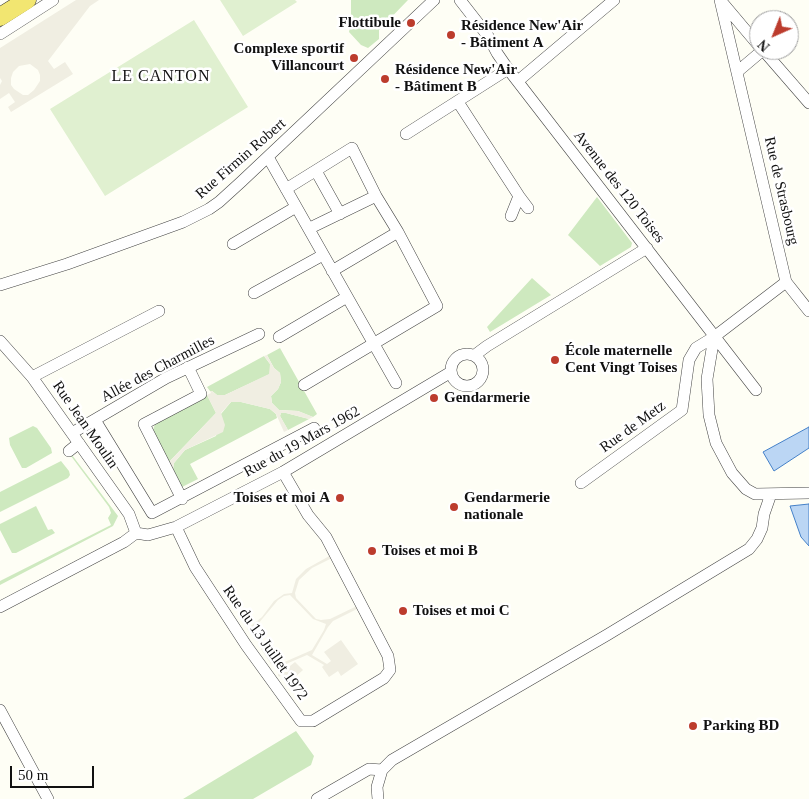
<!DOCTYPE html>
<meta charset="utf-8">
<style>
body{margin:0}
#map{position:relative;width:809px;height:799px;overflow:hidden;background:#fefef5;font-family:"Times New Roman",serif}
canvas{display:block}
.north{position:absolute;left:749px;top:10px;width:50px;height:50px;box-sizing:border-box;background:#fff;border:1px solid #a0a0a0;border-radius:50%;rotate:224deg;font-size:14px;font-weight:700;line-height:20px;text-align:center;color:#111}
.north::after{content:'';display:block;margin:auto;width:18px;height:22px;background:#bc3c2d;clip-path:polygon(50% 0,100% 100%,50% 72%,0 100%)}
.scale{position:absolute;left:10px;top:766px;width:84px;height:22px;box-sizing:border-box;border:2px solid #111;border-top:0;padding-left:6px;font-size:15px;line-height:18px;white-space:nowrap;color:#111;-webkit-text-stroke:4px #fff;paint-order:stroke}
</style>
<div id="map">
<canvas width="809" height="799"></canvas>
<div class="north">N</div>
<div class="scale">50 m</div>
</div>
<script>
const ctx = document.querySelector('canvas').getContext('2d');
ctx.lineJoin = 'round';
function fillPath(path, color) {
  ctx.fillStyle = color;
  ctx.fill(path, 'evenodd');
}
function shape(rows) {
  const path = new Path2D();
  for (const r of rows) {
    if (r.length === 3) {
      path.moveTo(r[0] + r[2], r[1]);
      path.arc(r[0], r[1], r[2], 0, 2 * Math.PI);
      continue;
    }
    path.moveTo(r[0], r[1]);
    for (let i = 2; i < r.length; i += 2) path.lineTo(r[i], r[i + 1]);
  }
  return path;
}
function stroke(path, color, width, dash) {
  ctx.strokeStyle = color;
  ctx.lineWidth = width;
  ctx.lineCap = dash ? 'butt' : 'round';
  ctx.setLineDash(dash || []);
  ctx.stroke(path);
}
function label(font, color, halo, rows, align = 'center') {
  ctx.font = font + ' "Times New Roman",serif';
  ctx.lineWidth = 5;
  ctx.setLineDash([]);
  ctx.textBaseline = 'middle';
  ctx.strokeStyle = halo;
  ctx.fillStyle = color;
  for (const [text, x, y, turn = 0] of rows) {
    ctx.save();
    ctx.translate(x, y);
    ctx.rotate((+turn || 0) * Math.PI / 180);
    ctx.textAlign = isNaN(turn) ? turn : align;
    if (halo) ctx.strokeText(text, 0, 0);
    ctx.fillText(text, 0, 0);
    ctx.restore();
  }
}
fillPath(shape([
 [351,0,408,0,379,30,379,39,368,48,361,45,349,32,351,23],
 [597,197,632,243,631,247,600,266,568,235],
 [532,278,551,295,490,332,487,327],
 [280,348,317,414,313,417,298,411,279,410,272,403,271,396,278,389,281,382,280,373,274,368,267,355],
 [264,356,270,364,270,374,225,395,217,395,212,391,210,391,207,387],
 [207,395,216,413,169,462,153,430,155,424],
 [231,402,241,402,270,409,276,414,277,418,190,464,198,479,182,487,173,469,174,463,185,450,216,436,221,414],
 [281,413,286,413,309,419,288,430,280,416],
 [33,426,37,428,51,448,52,453,26,468,22,468,10,445,9,438],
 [72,455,118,516,113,526,0,585,0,581,111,525,108,518,111,513,109,507,71,456],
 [61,461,69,471,70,475,68,478,0,512,0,492],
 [36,506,48,530,52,529,55,533,16,553,12,553,0,530,0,524],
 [296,731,314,756,311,765,253,799,183,799]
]), '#cee9bf');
fillPath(shape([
 [220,0,295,0,297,2,243,36],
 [194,20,248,107,105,196,50,109]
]), '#e0f0d0');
fillPath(shape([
 [76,0,99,0,90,6,48,61,54,69,65,62,73,74,11,112,8,107,15,102,9,93,0,99,0,85,2,81,0,78,0,48],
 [30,64,38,70,40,75,40,81,34,90,28,95,23,95,14,89,11,85,11,78,13,72,19,66],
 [267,355,274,368,280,373,281,382,278,389,271,396,272,403,279,410,298,411,313,417,309,419,286,413,281,413,280,416,288,430,284,432,276,414,270,409,241,402,231,402,221,413,225,425,223,432,185,450,174,463,173,469,169,462,216,413,207,395,211,393,210,391,212,391,217,395,225,395,269,374,270,364,264,356],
 [333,554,334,557,312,568,299,580,295,593,296,598,316,619,321,620,330,619,359,605,361,607,333,621,328,627,312,655,327,664,331,661,324,652,341,640,358,664,341,676,338,671,329,677,322,667,324,665,307,655,286,664,282,672,288,672,290,666,295,662,303,670,294,678,291,675,281,675,279,677,278,675,281,668,273,662,271,664,261,649,268,642,278,652,276,654,278,656,275,660,280,664,312,650,324,630,326,624,313,619,290,595,284,596,278,600,258,624,249,631,247,629,262,617,274,601,284,594,292,593,296,579,306,569]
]), '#f0eee2');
const water = shape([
 [809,427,809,448,774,471,763,452,809,427],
 [809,504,809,546,801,537,790,506,809,504]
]);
fillPath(water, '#bbd6f4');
stroke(water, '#4581c8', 1);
const street = shape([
 [460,0,488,36,497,53,508,69,756,390],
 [720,0,786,282,809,311],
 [721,1,759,46],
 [0,34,53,0],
 [763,50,809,103],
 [737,72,763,50],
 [518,81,614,0],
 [458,102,519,196,511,216],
 [406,134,508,69],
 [268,157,396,383],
 [316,171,340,214],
 [286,189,352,148,376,196],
 [519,196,528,208],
 [310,228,376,196,398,232],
 [233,244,296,207],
 [0,285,67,264,183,222,209,209,219,202,241,182,434,0],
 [254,293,323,255],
 [279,337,347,297],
 [714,337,707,379,709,415,716,443,732,473,746,489,755,494,809,493],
 [0,341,32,377,129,514,136,533],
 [467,370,16],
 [475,355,487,346,647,248],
 [32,377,159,311],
 [304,385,437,306,398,232,332,271],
 [95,420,152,513,314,428],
 [72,433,166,378,259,334],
 [69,451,79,443],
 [581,483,682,410,689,360,696,348,714,337,786,282],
 [182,499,144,424,201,394,188,367],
 [176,527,195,567,246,645,301,721,313,721,384,678,390,670,388,656,326,537,308,515,283,472],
 [136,533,148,535,176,527,283,472,451,372],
 [0,607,124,542,136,533],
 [0,710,48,799],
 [317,799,369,769,382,770],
 [378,799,377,787,382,770,392,760,607,635,749,549,757,539,762,528,764,514,771,494]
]);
const primary = shape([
 [0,17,27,0]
]);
stroke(street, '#444', 12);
stroke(primary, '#222', 19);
stroke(street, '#fff', 11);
stroke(primary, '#f2e671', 18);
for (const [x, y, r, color] of [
 [411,23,5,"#bc3c2d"],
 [451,35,5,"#bc3c2d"],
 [354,58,5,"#bc3c2d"],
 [385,79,5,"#bc3c2d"],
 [555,360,5,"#bc3c2d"],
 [434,398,5,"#bc3c2d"],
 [340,498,5,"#bc3c2d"],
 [454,507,5,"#bc3c2d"],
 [372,551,5,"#bc3c2d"],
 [403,611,5,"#bc3c2d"],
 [693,726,5,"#bc3c2d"]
]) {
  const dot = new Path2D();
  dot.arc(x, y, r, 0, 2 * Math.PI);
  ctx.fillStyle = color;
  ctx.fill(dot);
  stroke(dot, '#fff', 2);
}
label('bold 15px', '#111', '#fff', [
 ["Flottibule",401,23,"right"],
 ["Résidence New'Air",461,26],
 ["- Bâtiment A",461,43],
 ["Complexe sportif",344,49,"right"],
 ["Villancourt",344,66,"right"],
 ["Résidence New'Air",395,70],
 ["- Bâtiment B",395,87],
 ["École maternelle",565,351],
 ["Cent Vingt Toises",565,368],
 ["Gendarmerie",444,398],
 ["Toises et moi A",330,498,"right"],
 ["Gendarmerie",464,498],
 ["nationale",464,515],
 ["Toises et moi B",382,551],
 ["Toises et moi C",413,611],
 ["Parking BD",703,726]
], 'left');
label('15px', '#111', '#fff', [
 ["Rue Firmin Robert",241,159,-41],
 ["Avenue des 120 Toises",619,187,52],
 ["Rue de Strasbourg",781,191,77],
 ["Allée des Charmilles",158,369,-28],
 ["Rue Jean Moulin",85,425,55],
 ["Rue de Metz",633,427,-36],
 ["Rue du 19 Mars 1962",302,442,-29],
 ["Rue du 13 Juillet 1972",265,643,55]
]);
ctx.letterSpacing = '1px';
label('16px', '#111', '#fff', [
 ["LE CANTON",161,77]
]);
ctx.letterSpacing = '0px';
</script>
